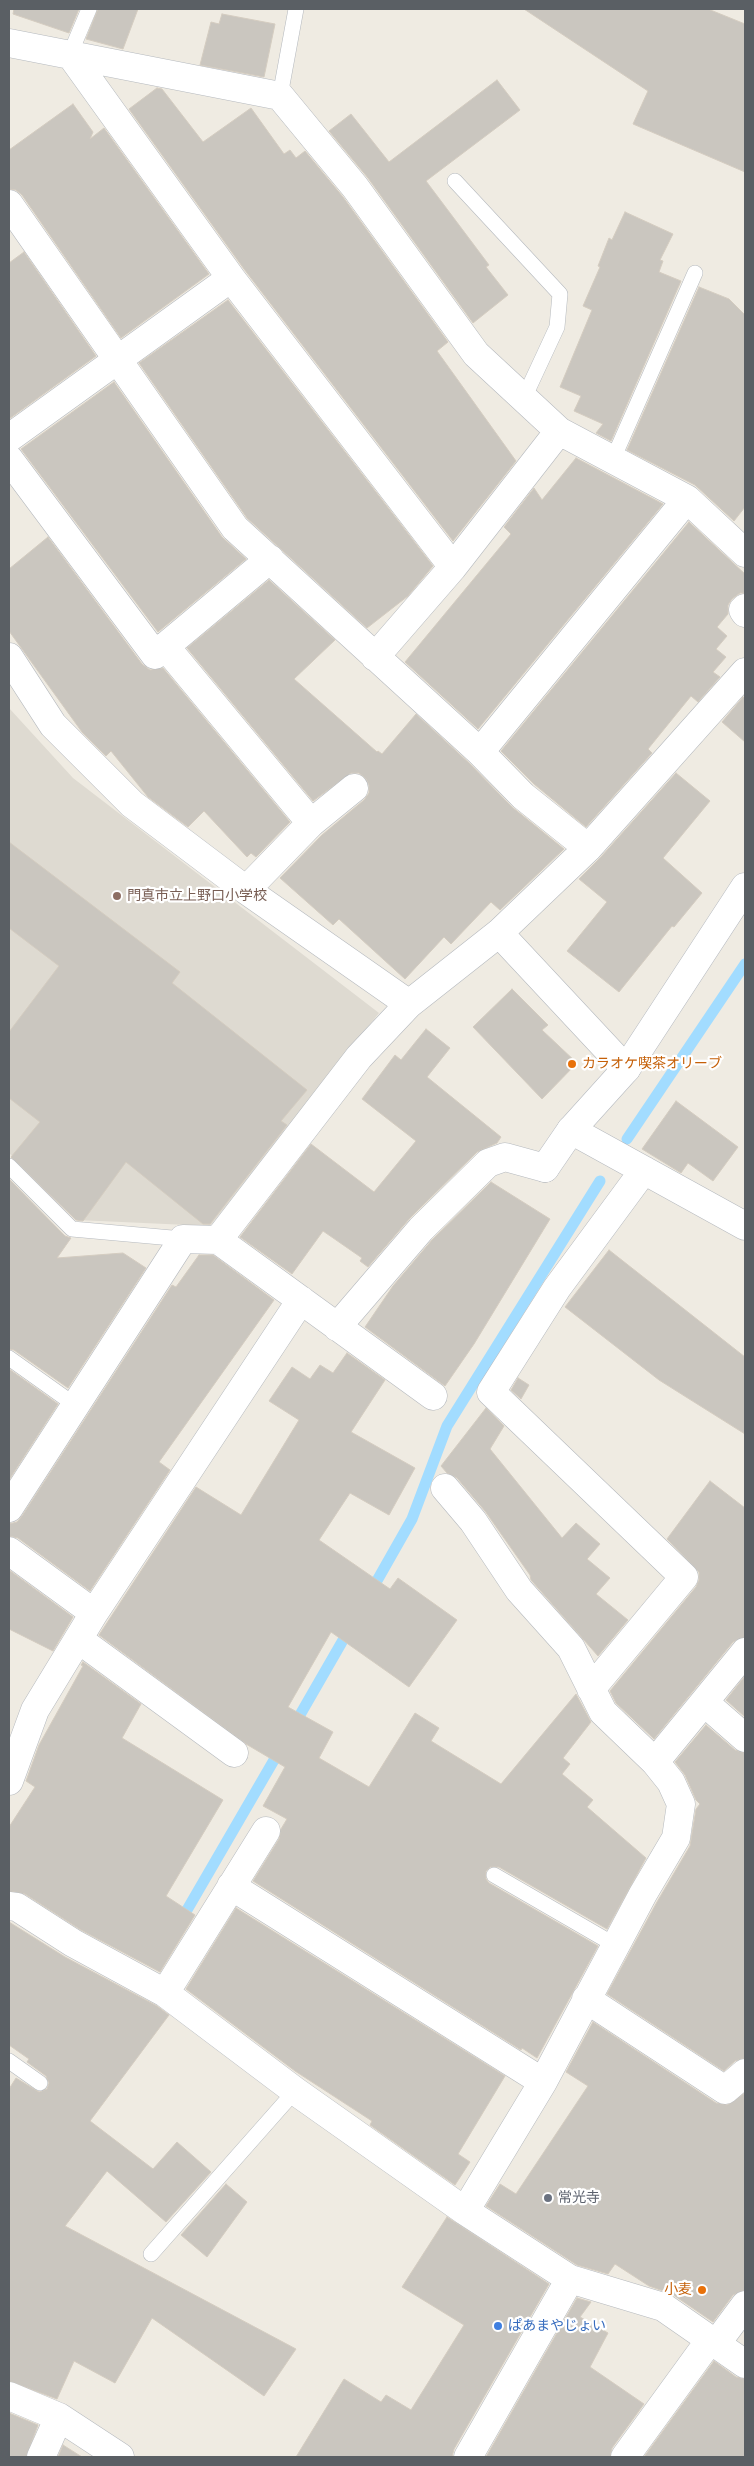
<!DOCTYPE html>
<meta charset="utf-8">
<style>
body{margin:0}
#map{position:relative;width:754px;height:2466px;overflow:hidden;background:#efebe2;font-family:Montserrat,sans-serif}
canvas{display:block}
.frame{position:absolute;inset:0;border:10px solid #5a5f64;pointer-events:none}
</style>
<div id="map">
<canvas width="754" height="2466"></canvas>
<div class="frame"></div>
</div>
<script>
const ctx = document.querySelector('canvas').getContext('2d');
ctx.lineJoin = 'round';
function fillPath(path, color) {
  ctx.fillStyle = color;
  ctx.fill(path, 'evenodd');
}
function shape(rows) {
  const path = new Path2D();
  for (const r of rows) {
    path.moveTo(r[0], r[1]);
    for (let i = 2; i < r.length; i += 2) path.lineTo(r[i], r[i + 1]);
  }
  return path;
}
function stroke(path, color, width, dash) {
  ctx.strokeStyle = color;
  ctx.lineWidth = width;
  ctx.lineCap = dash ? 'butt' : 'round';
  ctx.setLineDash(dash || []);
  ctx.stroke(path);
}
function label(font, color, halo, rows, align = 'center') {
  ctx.font = font + ' Montserrat,"Noto Sans JP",sans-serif';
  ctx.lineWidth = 4.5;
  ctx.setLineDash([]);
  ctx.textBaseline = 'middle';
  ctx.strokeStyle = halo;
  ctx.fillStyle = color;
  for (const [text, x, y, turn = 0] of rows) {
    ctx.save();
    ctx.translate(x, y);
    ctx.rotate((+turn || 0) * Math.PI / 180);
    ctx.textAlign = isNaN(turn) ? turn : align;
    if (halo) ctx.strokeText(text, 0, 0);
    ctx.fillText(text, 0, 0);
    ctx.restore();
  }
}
fillPath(shape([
 [9,708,73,778,379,1013,210,1226,77,1220,9,1153]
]), '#dedad1');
stroke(shape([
 [627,1139,745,964],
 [370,1593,412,1519,447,1426,600,1181],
 [293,1727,350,1628],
 [180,1922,281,1748]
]), '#a2dcff', 11);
const building = shape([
 [14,9,79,9,69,33,13,14,14,9],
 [98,9,138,9,123,49,86,39,98,9],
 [524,9,708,9,745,24,745,172,633,124,648,91,524,9],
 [222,14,275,24,264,77,200,65,211,22,219,24,222,14],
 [497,80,520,110,426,181,489,265,486,267,508,295,473,323,368,178,329,131,351,114,389,162,497,80],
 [157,88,162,89,203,142,251,108,284,154,290,150,296,158,305,151,343,197,448,342,437,351,516,461,453,541,244,269,129,109,157,88],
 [73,104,93,132,90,139,104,128,209,274,121,338,22,195,16,190,9,189,9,150,73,104],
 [625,212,673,234,660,260,663,261,659,272,681,281,611,441,596,433,603,424,574,411,581,396,560,387,592,310,583,306,600,267,598,266,609,238,612,240,625,212],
 [24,252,96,356,9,419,9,263,24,252],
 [699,287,729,299,745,315,745,507,734,521,695,485,627,450,699,287],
 [228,300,433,566,408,596,367,628,247,518,139,363,228,300],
 [114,382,222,537,246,559,158,632,21,449,114,382],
 [576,458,663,504,478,729,405,662,511,534,504,527,534,488,542,500,576,458],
 [689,522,745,574,745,593,740,593,732,599,728,605,728,614,717,627,727,636,716,649,726,657,713,672,720,677,698,702,691,696,648,749,652,753,586,827,534,784,501,751,689,522],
 [48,537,142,664,150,670,163,668,290,822,256,857,251,853,247,857,204,811,188,827,148,797,111,751,106,756,82,732,9,631,9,569,48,537],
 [269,580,335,640,294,679,377,752,378,751,382,754,416,714,469,763,512,807,564,849,500,910,491,902,451,944,444,937,405,979,339,919,333,925,280,878,322,835,364,800,369,793,369,785,366,779,359,773,351,773,313,801,187,648,269,580],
 [743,697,745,699,745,742,722,722,743,697],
 [676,773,710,801,663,858,702,893,674,927,672,926,619,992,567,951,607,902,579,879,600,858,676,773],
 [9,842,180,972,172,983,307,1090,281,1121,287,1125,210,1224,203,1224,126,1162,83,1221,76,1220,11,1157,40,1122,9,1098,9,1032,59,966,9,928,9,842],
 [512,989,548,1025,542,1030,577,1063,542,1099,473,1027,512,989],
 [426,1029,450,1048,427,1077,501,1137,497,1143,477,1152,410,1218,368,1267,360,1261,362,1258,323,1231,292,1274,240,1237,311,1144,374,1192,416,1141,362,1099,395,1055,401,1060,426,1029],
 [676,1101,738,1147,713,1181,688,1163,681,1173,642,1149,676,1101],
 [9,1179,65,1236,71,1238,57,1258,123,1253,146,1268,68,1388,14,1350,9,1349,9,1179],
 [491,1182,550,1219,474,1344,445,1386,365,1327,393,1286,432,1240,491,1182],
 [609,1250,745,1357,745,1434,659,1380,565,1307,609,1250],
 [199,1255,213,1255,274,1300,159,1462,170,1470,90,1591,18,1538,9,1536,9,1524,17,1522,22,1516,172,1285,176,1287,199,1255],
 [347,1353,385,1380,351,1432,415,1468,389,1515,350,1493,319,1540,390,1589,398,1578,457,1620,409,1687,331,1632,288,1707,333,1732,319,1758,369,1787,415,1713,439,1728,431,1741,501,1784,576,1694,591,1722,563,1758,570,1764,562,1774,593,1800,587,1807,646,1858,607,1929,499,1867,490,1867,486,1871,486,1879,489,1883,598,1946,537,2058,522,2048,521,2050,253,1881,279,1839,281,1829,287,1819,263,1806,285,1767,246,1744,99,1635,196,1487,241,1515,299,1420,269,1401,292,1367,310,1379,320,1365,333,1373,347,1353],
 [9,1369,58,1404,9,1480,9,1369],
 [518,1378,529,1385,521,1399,511,1390,518,1378],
 [486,1408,504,1426,490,1449,562,1538,576,1523,600,1544,587,1559,610,1578,596,1594,628,1620,598,1656,531,1580,530,1575,485,1511,457,1478,447,1473,441,1466,486,1408],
 [710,1481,745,1508,745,1637,733,1642,654,1739,616,1703,610,1691,696,1587,699,1580,699,1572,667,1539,710,1481],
 [9,1570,73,1617,53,1651,9,1629,9,1570],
 [83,1662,141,1704,122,1738,223,1800,166,1896,195,1915,160,1972,81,1930,25,1894,9,1891,9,1827,35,1787,26,1781,39,1745,83,1666,81,1665,83,1662],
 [745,1676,745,1717,726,1700,745,1676],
 [706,1725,735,1750,745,1753,745,2058,735,2061,724,2071,607,1994,657,1902,690,1846,696,1809,700,1804,696,1800,685,1775,675,1762,706,1725],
 [236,1908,505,2076,458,2154,470,2162,455,2185,370,2125,372,2121,295,2071,186,1989,236,1908],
 [9,1922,65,1957,157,2006,169,2015,90,2121,153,2169,177,2142,211,2172,166,2222,107,2171,65,2226,296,2349,264,2396,152,2318,115,2383,74,2361,57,2399,9,2381,9,2089,16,2078,39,2092,47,2089,49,2083,46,2076,27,2062,29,2059,9,2045,9,1922],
 [593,2022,716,2103,727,2105,745,2093,745,2290,733,2295,713,2322,672,2294,649,2286,615,2264,608,2274,577,2265,486,2206,500,2184,516,2194,588,2086,566,2072,593,2022],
 [226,2184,247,2202,207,2257,181,2235,226,2184],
 [447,2217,549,2284,454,2449,452,2457,296,2457,344,2379,381,2402,386,2395,411,2410,464,2325,402,2287,447,2217],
 [577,2298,591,2302,580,2317,608,2333,590,2367,644,2404,612,2448,610,2457,486,2457,577,2298],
 [714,2361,736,2377,745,2379,745,2457,644,2457,714,2361],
 [9,2413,38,2425,26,2457,9,2457,9,2413],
 [63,2445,82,2457,58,2457,63,2445]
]);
fillPath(building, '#cac6bf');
stroke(building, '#d4ccc0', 1);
const lane = shape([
 [70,54,89,9],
 [280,96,296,9],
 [455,181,560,294,557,327,524,398],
 [613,459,695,273],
 [9,1166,72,1229,183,1239],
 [9,1358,75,1405],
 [494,1875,615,1945],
 [9,2061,40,2083],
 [151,2254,295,2091]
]);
const street = shape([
 [9,43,280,96,355,187,476,354,559,431,687,499,745,553],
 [70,54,231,278,453,567],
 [9,204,235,528,480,752,523,796,588,848],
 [9,438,231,278],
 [9,459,155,655,270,559],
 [745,608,743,610,745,613],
 [165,646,311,823],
 [9,657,53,725,132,804,246,890,409,1004],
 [375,657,453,567,559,431],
 [480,752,687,499],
 [246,890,311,823,354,788],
 [499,933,626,1069],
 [571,1130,745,1226],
 [218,1240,433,1396],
 [337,1327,421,1229,488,1163,505,1157,545,1168],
 [445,1488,473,1521,519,1590,571,1648,603,1712,655,1762,671,1782,681,1804,676,1838,643,1894,543,2082,465,2211],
 [9,1508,183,1239,218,1240,359,1057,409,1004,499,933,588,848,745,672],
 [9,1551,94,1613,35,1710,9,1781],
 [94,1613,301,1300],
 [78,1639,234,1753],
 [591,1689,684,1577,491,1392,557,1288,644,1170],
 [705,1703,745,1738],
 [655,1762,745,1652],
 [231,1886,543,2082],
 [9,1906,17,1907,73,1943,165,1993,295,2091,465,2211,570,2279,663,2307,745,2364],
 [165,1993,266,1831],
 [586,1999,725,2090,745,2073],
 [716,2344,745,2305],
 [9,2396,59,2417,120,2457],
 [41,2457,59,2417],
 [468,2457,570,2279],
 [625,2457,710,2340]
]);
const secondary = shape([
 [545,1168,571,1130,626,1069,745,887]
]);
stroke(lane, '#b5b9be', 16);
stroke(street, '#b5b9be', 29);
stroke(secondary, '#b6bac0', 29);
stroke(lane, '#fff', 15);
stroke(street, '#fff', 28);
stroke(secondary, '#fff', 28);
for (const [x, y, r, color] of [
 [117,896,5,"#8d6e63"],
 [572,1064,5,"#e8710a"],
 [548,2198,5,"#6b7280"],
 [702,2290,5,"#e8710a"],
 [498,2326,5,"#3f7fe0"]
]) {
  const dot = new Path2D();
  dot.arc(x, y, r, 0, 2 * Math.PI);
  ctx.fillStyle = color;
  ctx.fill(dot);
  stroke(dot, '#fff', 2);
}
label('14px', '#785e54', '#fff', [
 ["門真市立上野口小学校",127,896]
], 'left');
label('14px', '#c56008', '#fff', [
 ["カラオケ喫茶オリーブ",582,1064],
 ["小麦",692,2290,"right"]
], 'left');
label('14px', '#5b616d', '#fff', [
 ["常光寺",558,2198]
], 'left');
label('14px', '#366cbe', '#fff', [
 ["ぱあまやじょい",508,2326]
], 'left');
</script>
